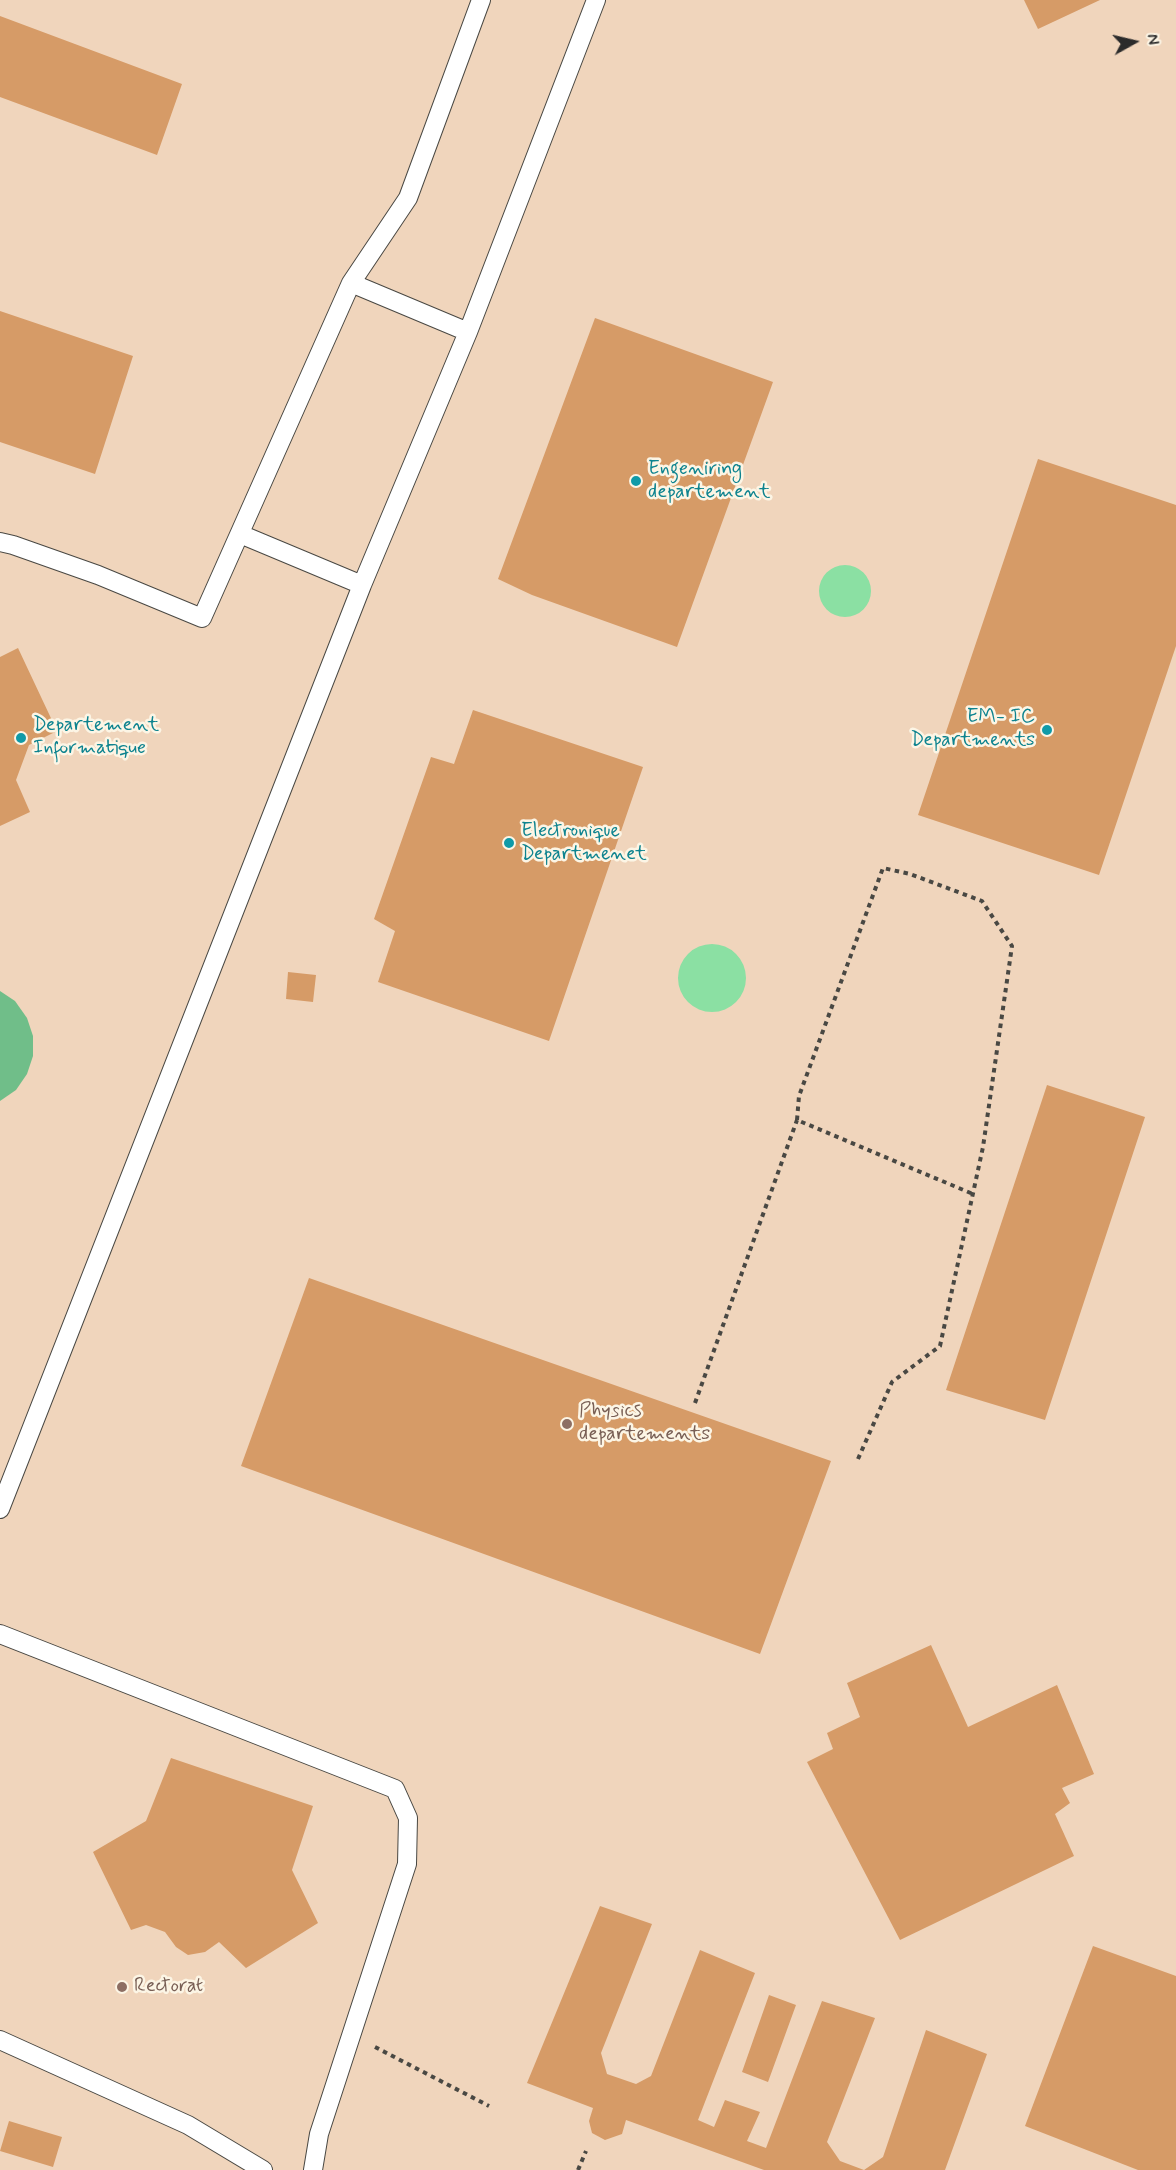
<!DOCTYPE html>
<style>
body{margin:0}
#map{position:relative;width:1176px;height:2170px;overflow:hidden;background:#f1e9ce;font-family:Mynerve,sans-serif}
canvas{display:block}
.north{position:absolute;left:1104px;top:12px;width:60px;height:60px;-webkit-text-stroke:4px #fcf5e5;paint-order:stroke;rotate:82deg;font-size:16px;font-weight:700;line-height:24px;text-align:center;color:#2b2b2b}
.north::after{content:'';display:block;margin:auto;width:21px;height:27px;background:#2b2b2b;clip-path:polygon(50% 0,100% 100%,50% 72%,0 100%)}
</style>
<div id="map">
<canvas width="1176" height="2170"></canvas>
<div class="north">N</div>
</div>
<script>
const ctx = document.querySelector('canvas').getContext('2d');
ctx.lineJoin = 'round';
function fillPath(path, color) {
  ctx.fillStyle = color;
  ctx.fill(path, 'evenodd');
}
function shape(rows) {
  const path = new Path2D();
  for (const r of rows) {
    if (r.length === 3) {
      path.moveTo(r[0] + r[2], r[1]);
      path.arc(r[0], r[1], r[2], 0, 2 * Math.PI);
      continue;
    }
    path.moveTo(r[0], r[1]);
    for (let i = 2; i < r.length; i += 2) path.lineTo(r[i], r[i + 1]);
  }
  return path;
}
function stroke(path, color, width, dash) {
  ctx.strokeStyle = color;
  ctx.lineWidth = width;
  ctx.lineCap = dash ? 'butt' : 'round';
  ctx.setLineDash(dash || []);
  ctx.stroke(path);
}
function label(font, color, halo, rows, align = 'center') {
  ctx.font = font + ' Mynerve,sans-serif';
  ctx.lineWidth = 5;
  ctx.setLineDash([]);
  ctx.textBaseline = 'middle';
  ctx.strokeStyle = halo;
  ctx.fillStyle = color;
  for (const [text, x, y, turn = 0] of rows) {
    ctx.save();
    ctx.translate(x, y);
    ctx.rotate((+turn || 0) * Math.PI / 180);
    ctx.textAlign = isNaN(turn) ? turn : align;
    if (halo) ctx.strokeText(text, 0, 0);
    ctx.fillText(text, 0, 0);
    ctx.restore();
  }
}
fillPath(shape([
 [0,0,1176,0,1176,2170,0,2170]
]), '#f0d5bc');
fillPath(shape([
 [845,591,26],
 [712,978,34]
]), '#8be0a3');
fillPath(shape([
 [0,991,15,1001,27,1018,33,1036,33,1056,27,1074,16,1090,0,1101]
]), '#70be89');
fillPath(shape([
 [1024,0,1100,0,1038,29],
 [0,16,182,84,157,155,0,97],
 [0,311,133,356,95,474,0,442],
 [595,318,773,382,677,647,532,595,498,579],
 [1038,459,1176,505,1176,646,1099,875,918,815],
 [18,648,57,731,29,745,16,780,30,812,0,826,0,657],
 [473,710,643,767,549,1041,378,982,395,931,374,919,431,757,454,764],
 [288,972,316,975,313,1002,286,999],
 [1047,1085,1145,1117,1045,1420,946,1390],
 [309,1278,831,1461,760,1654,241,1466],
 [931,1645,968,1727,1057,1685,1094,1774,1062,1788,1070,1803,1055,1814,1074,1856,900,1940,807,1762,833,1749,827,1733,860,1717,847,1683],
 [171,1758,313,1806,292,1870,318,1923,246,1968,219,1942,205,1952,188,1955,176,1947,165,1932,146,1925,131,1930,93,1852,146,1821],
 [600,1906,652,1924,601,2053,607,2074,636,2084,651,2076,700,1950,755,1973,698,2120,714,2127,725,2100,760,2112,747,2141,766,2148,822,2001,875,2018,827,2142,840,2161,864,2170,883,2157,926,2030,987,2054,945,2170,764,2170,626,2120,622,2134,605,2140,592,2133,589,2121,593,2108,527,2083],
 [1093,1946,1176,1976,1176,2170,1138,2170,1025,2126],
 [769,1995,796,2005,768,2082,742,2072],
 [9,2121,62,2137,53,2167,0,2151]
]), '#d69b67');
const service = shape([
 [351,283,468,332],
 [240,534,362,585],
 [0,542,13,545,98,575,202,618,351,283,408,198,481,0],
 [0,1509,362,585,468,332,596,0],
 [0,1634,395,1789,408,1818,407,1864,319,2134,313,2170],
 [0,2040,188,2125,263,2170]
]);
stroke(service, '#494843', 20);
stroke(shape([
 [695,1403,797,1120],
 [858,1459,892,1382,940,1346,983,1147,1012,946,982,901,910,874,883,868,799,1096,797,1120,973,1194],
 [375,2047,489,2106],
 [578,2170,586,2151]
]), '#494843', 4, [4.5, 4.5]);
stroke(service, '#fff', 18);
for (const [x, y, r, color] of [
 [636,481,6,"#0f9aa8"],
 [1047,730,6,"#0f9aa8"],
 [21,738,6,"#0f9aa8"],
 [509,843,6,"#0f9aa8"],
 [567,1424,6,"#8d6e63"],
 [122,1987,6,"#8d6e63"]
]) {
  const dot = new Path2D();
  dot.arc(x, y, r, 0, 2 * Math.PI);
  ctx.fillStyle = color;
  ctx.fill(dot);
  stroke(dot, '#fcf5e5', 2);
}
label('20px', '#0d838f', '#fcf5e5', [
 ["Engeniring",648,470],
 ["departement",648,493],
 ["EM- IC",1035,718,"right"],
 ["Departments",1035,741,"right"],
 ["Departement",33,726],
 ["Informatique",33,749],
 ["Electronique",521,832],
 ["Departmenet",521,855]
], 'left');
label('20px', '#785e54', '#fcf5e5', [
 ["Physics",579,1412],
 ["departements",579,1435],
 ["Rectorat",134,1987]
], 'left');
</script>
